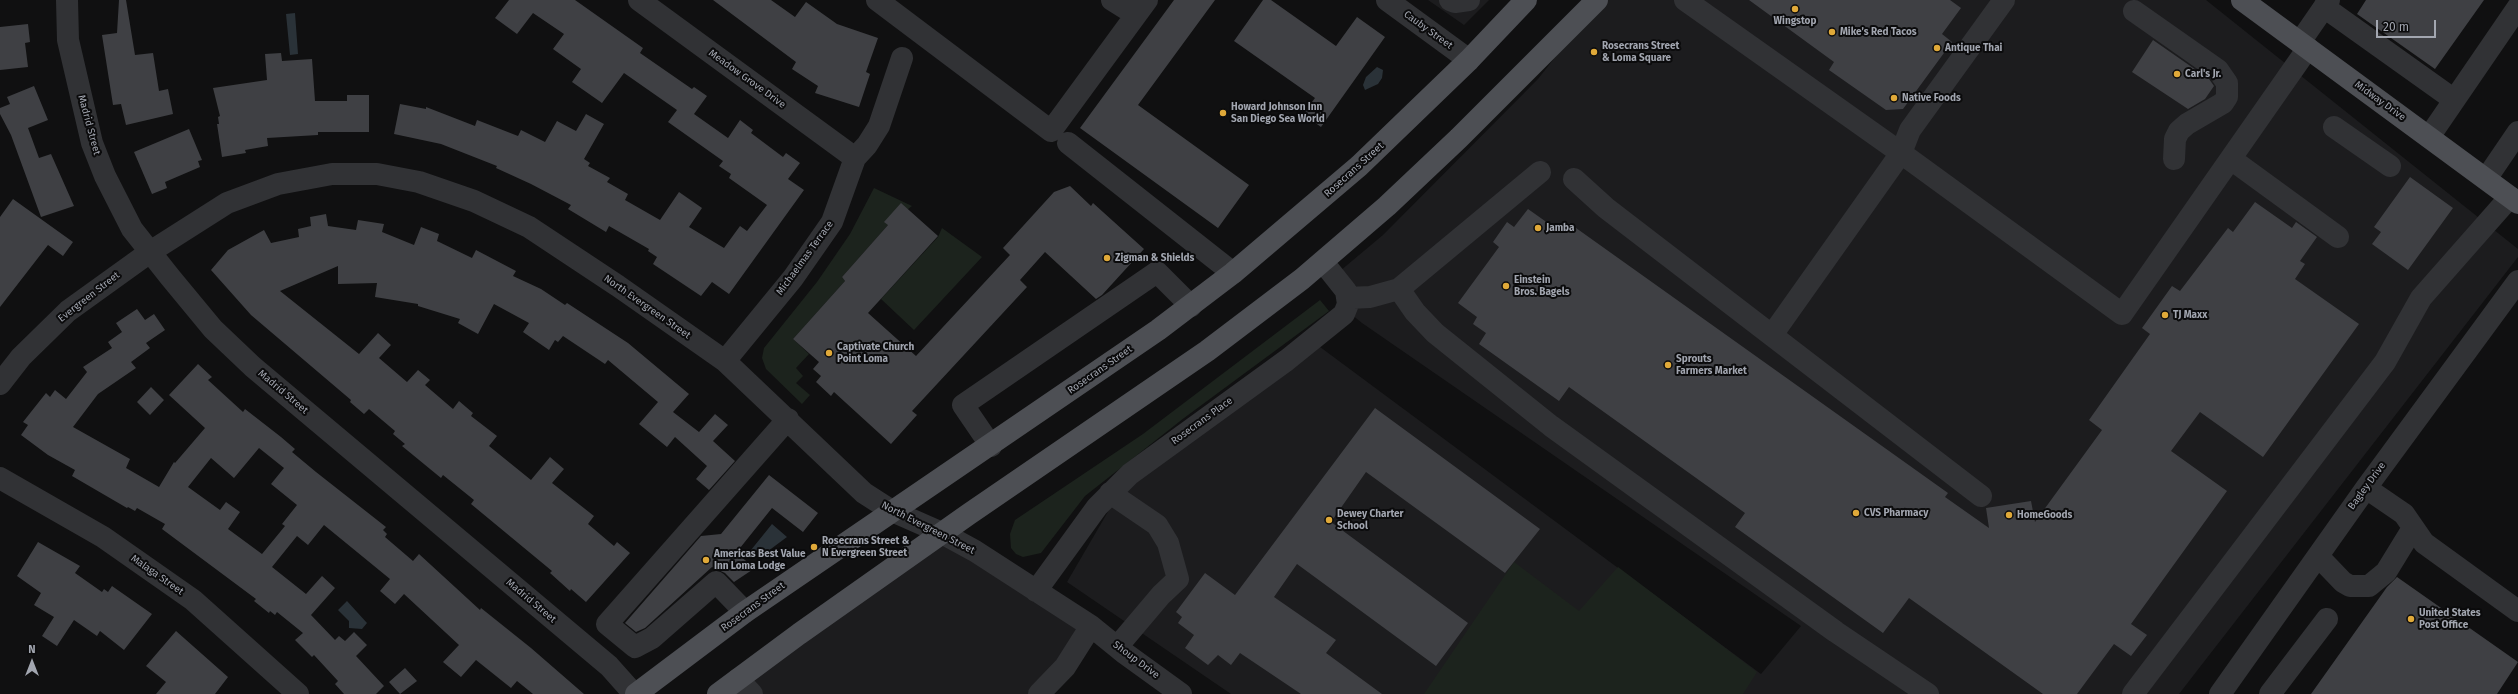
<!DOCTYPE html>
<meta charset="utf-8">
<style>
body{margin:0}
#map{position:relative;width:2518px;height:694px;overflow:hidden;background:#101011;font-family:"Fira Sans",sans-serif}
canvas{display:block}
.north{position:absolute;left:12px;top:642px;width:40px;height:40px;-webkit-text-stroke:3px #0b0b0c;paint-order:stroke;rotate:0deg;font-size:11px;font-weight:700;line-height:16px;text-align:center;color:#a2a6b0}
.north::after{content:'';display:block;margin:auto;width:14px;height:18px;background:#a2a6b0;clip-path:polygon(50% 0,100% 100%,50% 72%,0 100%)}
.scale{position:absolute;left:2376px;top:20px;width:60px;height:18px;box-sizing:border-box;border:2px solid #a2a6b0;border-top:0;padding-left:5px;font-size:12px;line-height:14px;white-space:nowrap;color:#a2a6b0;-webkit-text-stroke:3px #0b0b0c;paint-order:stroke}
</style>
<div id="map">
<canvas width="2518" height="694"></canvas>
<div class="north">N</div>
<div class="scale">20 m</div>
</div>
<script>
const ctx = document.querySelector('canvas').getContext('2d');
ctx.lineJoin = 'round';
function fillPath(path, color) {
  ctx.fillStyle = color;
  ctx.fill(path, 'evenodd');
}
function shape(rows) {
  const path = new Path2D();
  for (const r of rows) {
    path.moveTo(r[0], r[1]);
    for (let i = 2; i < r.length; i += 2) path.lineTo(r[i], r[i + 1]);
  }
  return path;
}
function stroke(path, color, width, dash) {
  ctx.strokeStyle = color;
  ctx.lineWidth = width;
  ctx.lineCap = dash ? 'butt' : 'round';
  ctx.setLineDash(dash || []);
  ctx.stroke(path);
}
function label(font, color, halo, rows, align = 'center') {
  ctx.font = font + ' "Fira Sans",sans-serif';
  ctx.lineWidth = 4;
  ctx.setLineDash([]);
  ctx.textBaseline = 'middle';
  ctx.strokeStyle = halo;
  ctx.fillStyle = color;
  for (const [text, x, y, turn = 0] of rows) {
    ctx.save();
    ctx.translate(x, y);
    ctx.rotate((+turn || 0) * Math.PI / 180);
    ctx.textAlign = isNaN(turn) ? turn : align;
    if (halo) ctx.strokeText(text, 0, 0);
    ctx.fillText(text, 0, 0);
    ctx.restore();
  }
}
fillPath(shape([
 [1428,0,1489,0,1464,25],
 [1600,0,2206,0,2518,249,2518,257,2179,694,1231,694,1067,582,1130,474,1312,341,1761,674,1801,626,1362,323,1346,310,1334,276,1383,235,1538,79],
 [942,537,1087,627,1034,694,721,694]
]), '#1c1c1e');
fillPath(shape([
 [874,188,912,206,888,225,842,277,845,281,793,339,809,354,796,368,803,376,796,383,810,395,802,404,766,369,762,358,764,348,817,282,850,234],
 [942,228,982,257,914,330,881,299,938,237],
 [1320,300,1329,311,1184,418,1085,496,1041,553,1023,557,1016,554,1011,548,1010,534,1015,520,1143,434],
 [1514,562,1579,611,1618,567,1757,672,1743,694,1424,694]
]), '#1c231d');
fillPath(shape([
 [295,13,298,54,290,55,286,14],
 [1377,67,1383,70,1382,78,1378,84,1365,90,1363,85,1366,77],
 [772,524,787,537,760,557,751,550],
 [347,601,367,623,362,629,349,628,349,621,338,610]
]), '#2a3238');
fillPath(shape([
 [119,0,126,0,135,55,153,53,159,91,168,89,173,114,126,125,121,104,113,105,102,35,117,33],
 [509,0,575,0,643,48,640,53,692,89,694,87,707,96,694,114,728,138,740,120,753,130,751,133,783,157,786,153,800,163,788,179,804,190,729,294,712,282,701,296,653,264,657,257,648,251,649,249,609,226,606,232,568,209,571,205,531,184,496,168,497,166,441,144,394,134,400,104,426,109,426,107,475,126,477,120,518,136,521,130,545,142,557,121,576,131,586,114,604,124,584,159,590,163,588,166,610,178,607,182,628,194,625,200,660,220,679,192,702,208,689,227,724,248,740,226,747,231,767,205,729,178,731,174,719,166,723,161,668,122,677,110,624,73,602,103,572,82,581,69,553,49,564,34,533,13,517,34,495,18],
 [713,0,771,0,795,17,806,2,837,24,878,38,866,72,870,74,859,107,815,93,818,86,792,69,796,62],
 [1174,0,1215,0,1138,105,1249,185,1218,228,1080,128],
 [1263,0,1271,0,1336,46,1357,17,1385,37,1321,127,1303,114,1315,98,1234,41],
 [1749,0,1950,0,1961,8,1942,34,1952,42,1903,109,1886,110,1829,70,1834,62],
 [2366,0,2484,0,2435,69,2357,14],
 [28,24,30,42,25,43,28,67,0,70,0,27],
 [2153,40,2209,79,2214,86,2205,99,2188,109,2132,72],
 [281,53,282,61,312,59,315,101,347,101,347,95,369,95,369,132,318,132,318,135,267,138,268,146,245,150,246,153,222,157,217,124,219,124,218,117,220,116,213,88,267,80,265,54],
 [34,86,48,120,28,128,39,158,51,154,74,206,41,217,11,135,0,114,0,108,10,104,7,97],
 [189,129,202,160,198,161,200,167,165,182,167,188,152,194,134,152],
 [2410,177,2453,208,2408,270,2372,244,2381,232,2374,227],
 [1070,186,1091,206,1093,203,1144,249,1102,295,1096,299,1045,252,1020,280,1027,287,912,411,917,415,891,444,834,392,831,396,816,382,821,376,813,369,819,362,793,339,845,281,842,277,888,225,884,222,901,203,938,236,868,313,916,356,1010,255,1003,248,1054,192],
 [13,199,73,242,63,256,48,245,0,307,0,217],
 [2255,202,2292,228,2296,222,2317,237,2300,261,2305,264,2295,279,2359,324,2263,457,2200,412,2171,451,2227,491,2131,624,2147,635,2131,656,2114,644,2077,694,2043,694,1909,598,1883,633,1735,527,1745,513,1569,387,1559,401,1479,344,1486,333,1473,324,1477,317,1458,303,1499,247,1493,242,1507,222,1514,227,1528,209,1562,233,1569,223,1948,493,1945,497,1989,528,1986,508,2031,501,2035,522,2102,430,2089,420,2150,334,2142,328,2172,286,2180,291,2228,228,2233,232],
 [326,214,328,226,356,230,358,220,384,224,382,232,414,245,421,227,439,234,437,241,472,258,476,250,516,271,513,276,541,289,565,305,567,303,628,343,689,394,673,412,699,432,715,414,728,425,713,441,735,461,709,490,696,479,707,466,675,437,667,447,639,424,658,402,608,360,605,364,563,336,558,342,555,340,549,350,523,332,529,323,494,304,478,334,458,323,460,319,418,306,418,304,375,297,377,283,338,284,338,266,280,291,359,354,378,333,391,345,379,358,407,382,418,370,430,380,425,385,453,409,459,401,473,413,471,416,497,436,489,446,531,480,550,457,564,469,552,483,594,516,588,524,614,546,617,542,630,553,586,602,571,589,570,591,550,573,552,571,471,504,474,500,443,475,441,478,402,446,405,444,393,434,395,431,369,409,364,414,350,402,351,400,251,315,211,270,228,250,264,230,271,243,299,237,298,229,311,226,310,217],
 [137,309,145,320,154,314,165,330,146,343,150,348,131,362,136,368,98,394,73,427,130,459,126,468,159,487,174,462,175,463,205,428,169,395,198,364,212,377,208,380,243,412,245,409,281,437,295,449,292,452,316,472,386,527,383,530,387,534,385,537,413,561,419,554,480,610,481,608,531,648,584,694,533,694,517,681,511,688,476,660,461,677,443,662,459,645,404,594,395,604,380,591,390,579,324,525,308,545,297,536,272,567,306,594,322,576,335,588,311,615,335,640,339,636,345,641,354,632,367,645,356,656,384,686,376,694,344,694,335,684,338,681,314,655,312,657,295,640,303,633,277,612,275,615,270,611,269,613,254,601,256,599,162,529,165,524,137,508,135,511,128,507,127,508,72,476,75,470,48,455,21,435,28,425,23,422,46,393,50,397,55,390,66,399,87,372,83,367,112,348,108,342,122,332,116,323],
 [259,448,284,468,271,484,297,505,282,524,285,526,262,554,228,529,240,512,226,502,220,510,188,487,211,458,234,478],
 [151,387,164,400,150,415,137,402],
 [1375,408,1540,529,1505,573,1366,472,1331,522,1468,623,1436,666,1297,564,1274,597,1336,640,1326,653,1382,694,1301,694,1240,653,1231,665,1218,655,1208,665,1185,648,1194,635,1178,623,1182,617,1176,612,1205,573,1235,595],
 [769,475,818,513,803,532,772,508,736,553,755,568,734,582,725,573,712,567,645,628,636,632,625,623,701,536,721,534],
 [38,542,80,566,75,573,102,592,104,589,108,592,112,586,152,614,124,650,100,631,97,636,74,620,57,646,42,636,54,617,34,605,41,593,17,576],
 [2397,577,2518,662,2497,694,2311,694,2387,587],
 [176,631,228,677,215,694,156,694,166,682,146,666],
 [405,668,417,681,400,694,389,682]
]), '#3f4044');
stroke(shape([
 [67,0,68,40,92,143,105,176,132,229,170,277,213,329,253,367,609,666,634,694],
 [639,0,855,158],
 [877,0,1051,131,1147,0],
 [1112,0,1136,15],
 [1387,0,1469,60],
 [1450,0,1455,2,1469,0],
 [1685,0,1901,153,2122,314,2308,48],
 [2324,7,2453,99],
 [2134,11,2218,70,2227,83,2227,97,2223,103,2187,124,2179,131,2175,139,2174,159],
 [2300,42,2329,0],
 [2334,127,2390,166],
 [2429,137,2518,7],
 [1068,143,1233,273],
 [2231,159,2338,237],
 [1574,179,1606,208,1981,496],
 [2486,179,2518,132],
 [1399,289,1415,312,1435,333,1551,426,1836,632,1928,694],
 [1348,298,1370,297,1399,289,1540,172],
 [1772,335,1901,153,1910,130,2004,0],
 [725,361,793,278,832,222,855,158,867,145,879,126,902,58],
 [0,384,21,357,68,311,150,252,227,203,278,184,332,174,377,174,419,182,474,201,529,227,618,286,725,361,864,493,892,511,942,533,975,551,1091,626,1123,652,1181,694],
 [991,446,963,405,1157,272,1191,306],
 [0,478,103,537,193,600,298,694],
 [2366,488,2404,514,2424,543,2518,611],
 [1110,493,1157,525,1168,543,1178,579,1161,595,1117,647],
 [2318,556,2343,582,2350,586,2369,586,2386,572,2413,528],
 [1036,591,1097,507,1130,474,1287,360,1344,314,1348,304,1346,291,1323,262],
 [745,612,716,582,652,638,635,647,607,624,788,419],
 [738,679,752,694],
 [1039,694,1065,667,1091,626],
 [2133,694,2385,362,2421,298,2510,197],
 [2220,694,2366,488,2518,281],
 [2270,694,2327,619]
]), '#313235', 22);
stroke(shape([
 [2242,0,2518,203],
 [636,694,745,612,1158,330,1233,273,1359,166,1469,60,1526,0],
 [718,694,799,634,969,514,1207,351,1302,279,1387,206,1459,138,1597,0]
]), '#4d4f54', 22);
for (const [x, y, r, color] of [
 [1795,9,4,"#e0a939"],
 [1832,32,4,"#e0a939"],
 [1937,48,4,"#e0a939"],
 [1594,52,4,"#e0a939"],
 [2177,74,4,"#e0a939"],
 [1894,98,4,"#e0a939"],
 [1223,113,4,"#e0a939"],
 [1538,228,4,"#e0a939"],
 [1107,258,4,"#e0a939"],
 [1506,286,4,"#e0a939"],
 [2165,315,4,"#e0a939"],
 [829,353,4,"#e0a939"],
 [1668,365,4,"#e0a939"],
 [1856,513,4,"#e0a939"],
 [2009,515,4,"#e0a939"],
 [1329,520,4,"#e0a939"],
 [814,547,4,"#e0a939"],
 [706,560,4,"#e0a939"],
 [2411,619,4,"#e0a939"]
]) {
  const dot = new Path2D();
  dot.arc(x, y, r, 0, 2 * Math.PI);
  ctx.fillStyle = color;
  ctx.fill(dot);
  stroke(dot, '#0b0b0c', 1.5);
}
label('bold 10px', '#a2a6b0', '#0b0b0c', [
 ["Wingstop",1795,21,"center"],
 ["Mike’s Red Tacos",1840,32],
 ["Rosecrans Street",1602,46],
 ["& Loma Square",1602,58],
 ["Antique Thai",1945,48],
 ["Carl's Jr.",2185,74],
 ["Native Foods",1902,98],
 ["Howard Johnson Inn",1231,107],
 ["San Diego Sea World",1231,119],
 ["Jamba",1546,228],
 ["Zigman & Shields",1115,258],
 ["Einstein",1514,280],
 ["Bros. Bagels",1514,292],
 ["TJ Maxx",2173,315],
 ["Captivate Church",837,347],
 ["Point Loma",837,359],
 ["Sprouts",1676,359],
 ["Farmers Market",1676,371],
 ["CVS Pharmacy",1864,513],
 ["Dewey Charter",1337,514],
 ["School",1337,526],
 ["HomeGoods",2017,515],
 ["Rosecrans Street &",822,541],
 ["N Evergreen Street",822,553],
 ["Americas Best Value",714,554],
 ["Inn Loma Lodge",714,566],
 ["United States",2419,613],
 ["Post Office",2419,625]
], 'left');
label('10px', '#a2a6b0', '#0b0b0c', [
 ["Cauby Street",1428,30,36],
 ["Meadow Grove Drive",747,79,36],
 ["Midway Drive",2380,101,36],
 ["Madrid Street",89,125,75],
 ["Rosecrans Street",1354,170,-42],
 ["Michaelmas Terrace",805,258,-54],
 ["Evergreen Street",89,297,-38],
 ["North Evergreen Street",647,307,35],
 ["Rosecrans Street",1100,370,-35],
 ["Madrid Street",283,392,40],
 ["Rosecrans Place",1202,421,-36],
 ["Bagley Drive",2367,486,-54],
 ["North Evergreen Street",928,528,27],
 ["Malaga Street",157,575,35],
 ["Madrid Street",531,601,40],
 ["Rosecrans Street",753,607,-36],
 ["Shoup Drive",1136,660,37]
]);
</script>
